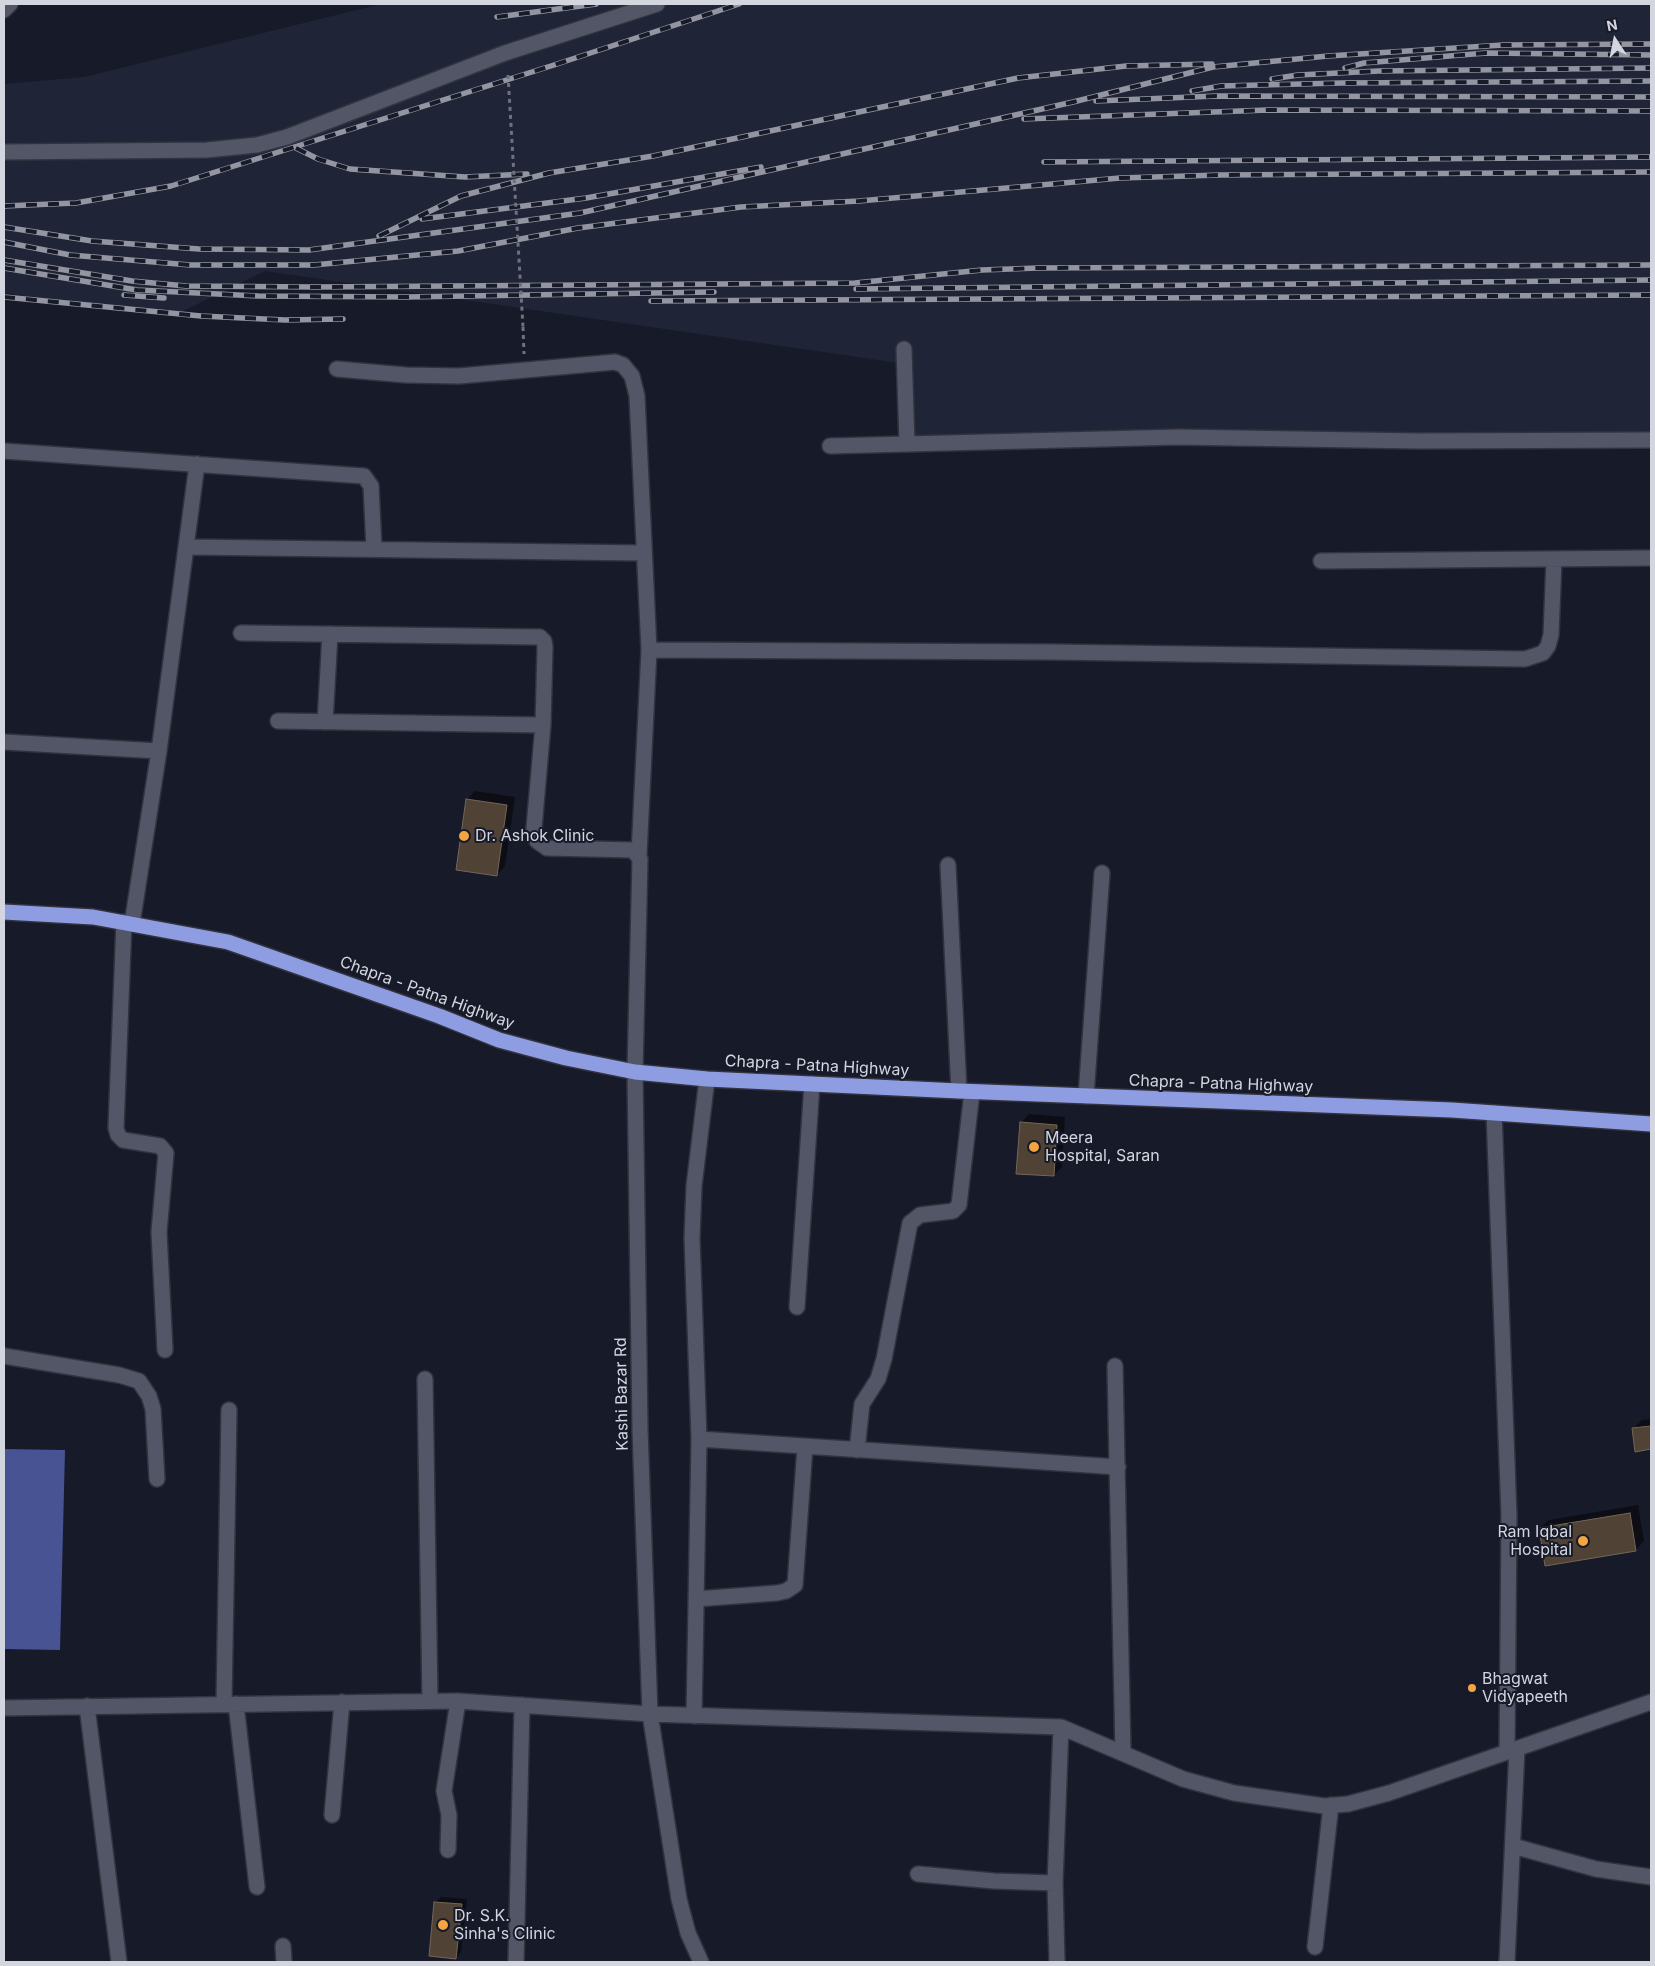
<!DOCTYPE html>
<style>
body{margin:0}
#map{position:relative;width:1655px;height:1966px;overflow:hidden;background:#171a29;font-family:Inter,sans-serif}
canvas{display:block}
.frame{position:absolute;inset:0;border:5px solid #d3d5df;pointer-events:none}
.north{position:absolute;left:1590px;top:15px;width:50px;height:50px;-webkit-text-stroke:4px #171a29;paint-order:stroke;rotate:349deg;font-size:14px;font-weight:700;line-height:20px;text-align:center;color:#d3d5df}
.north::after{content:'';display:block;margin:auto;width:18px;height:22px;background:#d3d5df;clip-path:polygon(50% 0,100% 100%,50% 72%,0 100%)}
</style>
<div id="map">
<canvas width="1655" height="1966"></canvas>
<div class="frame"></div>
<div class="north">N</div>
</div>
<script>
const ctx = document.querySelector('canvas').getContext('2d');
ctx.lineJoin = 'round';
function fillPath(path, color) {
  ctx.fillStyle = color;
  ctx.fill(path, 'evenodd');
}
function shape(rows) {
  const path = new Path2D();
  for (const r of rows) {
    path.moveTo(r[0], r[1]);
    for (let i = 2; i < r.length; i += 2) path.lineTo(r[i], r[i + 1]);
  }
  return path;
}
function stroke(path, color, width, dash) {
  ctx.strokeStyle = color;
  ctx.lineWidth = width;
  ctx.lineCap = dash ? 'butt' : 'round';
  ctx.setLineDash(dash || []);
  ctx.stroke(path);
}
function label(font, color, halo, rows, align = 'center') {
  ctx.font = font + ' Inter,sans-serif';
  ctx.lineWidth = 4;
  ctx.setLineDash([]);
  ctx.textBaseline = 'middle';
  ctx.strokeStyle = halo;
  ctx.fillStyle = color;
  for (const [text, x, y, turn = 0] of rows) {
    ctx.save();
    ctx.translate(x, y);
    ctx.rotate((+turn || 0) * Math.PI / 180);
    ctx.textAlign = isNaN(turn) ? turn : align;
    if (halo) ctx.strokeText(text, 0, 0);
    ctx.fillText(text, 0, 0);
    ctx.restore();
  }
}
fillPath(shape([
 [381,4,1651,4,1651,444,905,444,899,363,265,271,173,316,4,293,4,84,84,77]
]), '#202437');
fillPath(shape([
 [4,1449,65,1450,60,1650,4,1649]
]), '#485394');
fillPath(shape([
 [475,791,515,797,505,866,497,875,467,800],
 [1029,1114,1065,1117,1062,1167,1054,1175,1021,1123],
 [1651,1419,1651,1448,1636,1450,1633,1429,1642,1420],
 [1638,1505,1644,1541,1636,1550,1540,1528,1549,1520],
 [441,1897,467,1899,461,1952,456,1958,436,1902]
]), '#0007');
const building = shape([
 [466,799,507,805,497,876,456,870,466,799],
 [1020,1122,1057,1125,1054,1176,1016,1174,1020,1122],
 [1651,1426,1651,1449,1635,1452,1632,1428,1651,1426],
 [1630,1513,1636,1551,1545,1566,1539,1528,1630,1513],
 [434,1902,462,1904,456,1959,429,1956,434,1902]
]);
fillPath(building, '#504335');
stroke(building, '#746658', 1);
const minor = shape([
 [4,10,10,4],
 [4,152,207,150,257,145,287,137,505,53,657,4],
 [904,349,907,444],
 [337,369,406,375,459,376,615,362,623,365,632,376,637,396,649,650,639,855],
 [830,446,1178,437,1419,441,1651,440],
 [4,451,364,476,371,486,374,548],
 [186,547,644,553],
 [1321,561,1651,558],
 [241,633,540,637,544,641,545,647,543,725,534,828,537,841,547,848,633,850,640,859,635,1072,640,1429,650,1714,679,1899,688,1933,701,1962],
 [649,650,1053,652,1525,659,1543,653,1548,646,1551,635,1554,560],
 [278,721,543,725],
 [325,722,330,634],
 [4,742,159,751],
 [948,865,959,1091],
 [124,922,116,1128,118,1135,123,1140,160,1146,166,1153,159,1232,165,1350],
 [132,924,159,751,197,464],
 [1086,1096,1102,873],
 [1494,1113,1509,1516,1507,1752],
 [797,1307,812,1084],
 [4,1356,119,1375,139,1381,149,1396,153,1409,157,1479],
 [1115,1366,1123,1753],
 [425,1379,430,1701],
 [699,1439,1118,1467],
 [857,1450,862,1404,878,1379,884,1359,910,1223,920,1215,953,1211,959,1205,972,1092],
 [696,1599,777,1593,786,1591,795,1585,805,1447],
 [224,1704,229,1410],
 [236,1704,257,1887],
 [87,1706,119,1962],
 [4,1708,458,1701,650,1714,1061,1727,1183,1779,1234,1793,1324,1806,1348,1804,1389,1793,1651,1702],
 [694,1716,699,1439,692,1238,694,1186,707,1079],
 [332,1815,342,1702],
 [1513,1846,1596,1869,1651,1877],
 [448,1850,449,1815,444,1791,458,1701],
 [918,1874,994,1881,1055,1883],
 [283,1946,284,1962],
 [1315,1947,1331,1805],
 [516,1962,522,1705],
 [1057,1962,1055,1883,1061,1727],
 [1507,1962,1517,1749]
]);
const highway = shape([
 [4,912,93,917,228,942,439,1016,499,1040,566,1058,635,1072,707,1079,959,1091,1452,1110,1651,1124]
]);
stroke(minor, '#32333e', 18);
stroke(highway, '#32333e', 18);
stroke(shape([
 [523,327,524,354]
]), '#6f717e', 3, [4, 4]);
stroke(minor, '#525667', 15);
stroke(highway, '#8e9ce1', 15);
const rail = shape([
 [497,17,596,4],
 [1345,68,1364,63,1486,53,1651,55],
 [1272,79,1298,75,1379,71,1651,68],
 [1192,91,1221,86,1341,83,1651,81],
 [1096,101,1216,96,1651,97],
 [1024,119,1268,110,1651,111],
 [296,148,318,159,350,169,465,177,527,174],
 [1044,162,1651,157],
 [4,206,76,203,171,186,554,65,739,4],
 [422,219,586,198,761,167],
 [4,227,92,241,199,249,309,250,580,213,1073,102,1213,67,1328,56,1503,45,1651,44],
 [379,236,461,196,549,173,653,156,1018,78,1126,66,1212,64],
 [4,242,70,255,190,265,314,265,458,251,578,228,741,207,859,201,1120,178,1220,175,1651,172],
 [4,260,132,281,186,286,317,287,855,283,982,270,1038,268,1651,265],
 [4,268,137,290,258,296,406,297,714,292],
 [856,289,1651,280],
 [124,295,164,298],
 [4,297,201,316,285,320,343,319],
 [651,301,1651,295]
]);
stroke(rail, '#9395a1', 5.5);
stroke(rail, '#171a29', 4, [11]);
stroke(shape([
 [508,75,523,327]
]), '#6f717e', 3, [4, 4]);
for (const [x, y, r, color] of [
 [464,836,6,"#f2a541"],
 [1034,1147,6,"#f2a541"],
 [1583,1541,6,"#f2a541"],
 [1472,1688,5,"#f2a541"],
 [443,1925,6,"#f2a541"]
]) {
  const dot = new Path2D();
  dot.arc(x, y, r, 0, 2 * Math.PI);
  ctx.fillStyle = color;
  ctx.fill(dot);
  stroke(dot, '#171a29', 2);
}
label('16px', '#d3d5df', '#171a29', [
 ["Dr. Ashok Clinic",475,836],
 ["Meera",1045,1138],
 ["Hospital, Saran",1045,1156],
 ["Ram Iqbal",1572,1532,"right"],
 ["Hospital",1572,1550,"right"],
 ["Bhagwat",1482,1679],
 ["Vidyapeeth",1482,1697],
 ["Dr. S.K.",454,1916],
 ["Sinha's Clinic",454,1934]
], 'left');
label('16px', '#d3d5df', '#171a29', [
 ["Chapra - Patna Highway",427,993,20],
 ["Chapra - Patna Highway",817,1066,3],
 ["Chapra - Patna Highway",1221,1084,2],
 ["Kashi Bazar Rd",622,1394,-91]
]);
</script>
